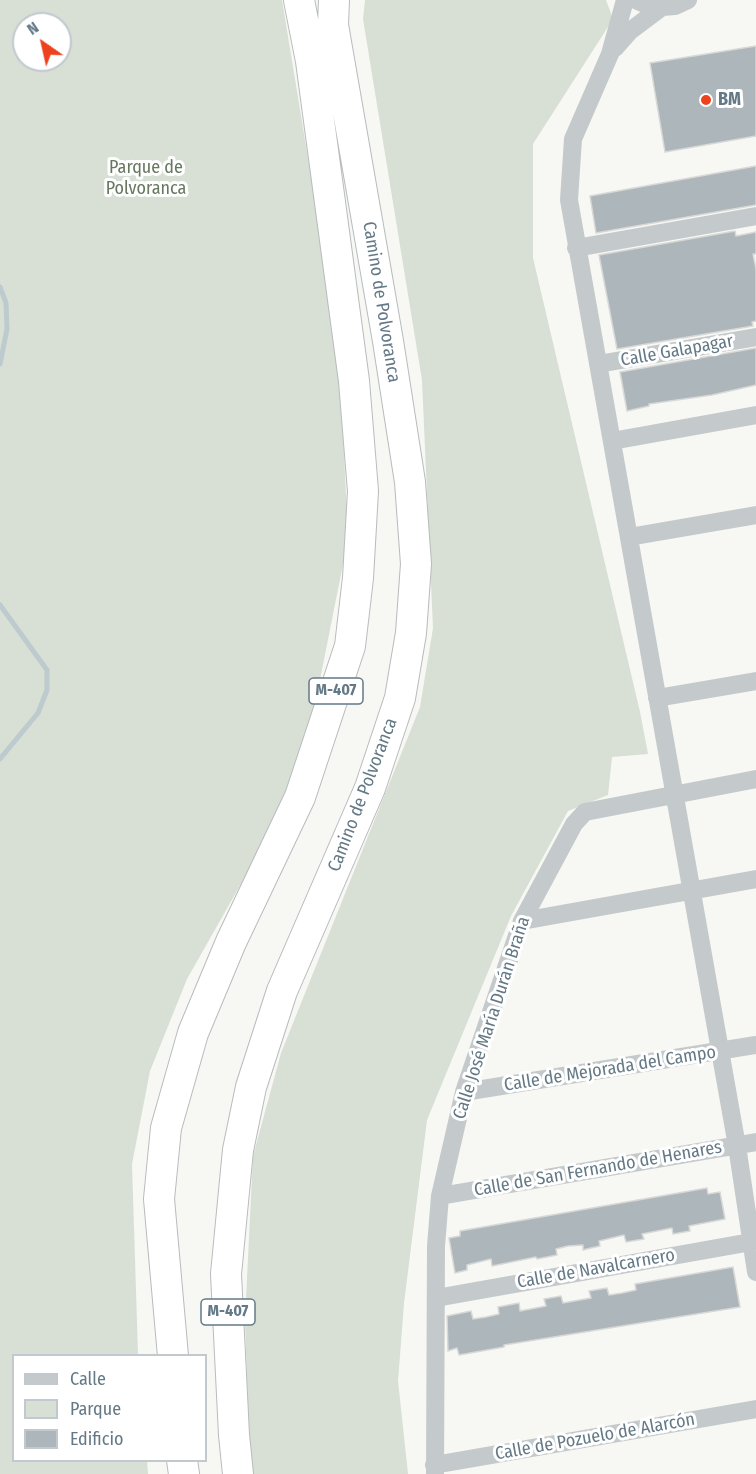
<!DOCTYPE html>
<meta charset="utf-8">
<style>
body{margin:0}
#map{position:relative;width:756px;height:1474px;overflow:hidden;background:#f7f7f3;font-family:"Fira Sans Condensed",sans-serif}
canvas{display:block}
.legend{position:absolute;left:12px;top:1354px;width:195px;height:108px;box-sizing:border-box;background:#fff;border:2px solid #c1c9cf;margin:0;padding:8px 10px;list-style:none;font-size:18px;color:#647986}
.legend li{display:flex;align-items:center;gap:12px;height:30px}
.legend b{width:30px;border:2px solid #c1c9cf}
.north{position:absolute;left:12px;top:12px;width:60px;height:60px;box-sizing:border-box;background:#fff;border:2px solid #c1c9cf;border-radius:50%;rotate:326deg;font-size:16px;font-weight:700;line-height:24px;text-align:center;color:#647986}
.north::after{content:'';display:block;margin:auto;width:21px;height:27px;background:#ed421d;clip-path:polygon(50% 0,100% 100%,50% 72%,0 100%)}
</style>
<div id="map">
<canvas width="756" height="1474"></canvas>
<ul class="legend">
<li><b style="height:8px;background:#c4c9cb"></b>Calle</li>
<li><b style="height:16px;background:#d8dfd4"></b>Parque</li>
<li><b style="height:16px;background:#adb6bb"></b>Edificio</li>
</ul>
<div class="north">N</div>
</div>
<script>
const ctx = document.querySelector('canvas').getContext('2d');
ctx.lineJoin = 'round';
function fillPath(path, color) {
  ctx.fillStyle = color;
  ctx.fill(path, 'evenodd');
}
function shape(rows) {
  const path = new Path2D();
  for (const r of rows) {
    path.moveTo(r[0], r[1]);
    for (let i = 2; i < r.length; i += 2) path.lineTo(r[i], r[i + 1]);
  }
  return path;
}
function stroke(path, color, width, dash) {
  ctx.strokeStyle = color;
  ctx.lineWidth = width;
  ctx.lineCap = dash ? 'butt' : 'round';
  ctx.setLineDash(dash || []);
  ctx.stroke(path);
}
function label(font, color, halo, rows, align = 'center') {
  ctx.font = font + ' "Fira Sans Condensed",sans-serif';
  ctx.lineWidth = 6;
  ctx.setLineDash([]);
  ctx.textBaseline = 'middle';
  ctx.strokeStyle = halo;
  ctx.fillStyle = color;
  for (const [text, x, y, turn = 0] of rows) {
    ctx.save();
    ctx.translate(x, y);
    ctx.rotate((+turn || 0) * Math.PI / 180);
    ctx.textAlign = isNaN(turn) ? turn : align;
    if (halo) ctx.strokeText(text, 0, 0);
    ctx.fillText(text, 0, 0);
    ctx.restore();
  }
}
fillPath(shape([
 [0,0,282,0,315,201,341,387,348,539,306,750,259,852,187,979,150,1071,132,1164,138,1355,14,1356,14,1460,147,1461,148,1474,0,1474],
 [24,24,60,24,60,60,24,60],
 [365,0,606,0,613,19,533,144,533,258,640,712,648,754,612,757,608,795,568,811,511,916,427,1120,404,1303,398,1381,408,1474,250,1474,245,1320,253,1156,281,1053,420,707,433,628,422,380,363,19]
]), '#d8dfd4');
stroke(shape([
 [0,287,6,303,7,329,0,364],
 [0,605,47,670,47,690,38,713,0,759]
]), '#bdcace', 5);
const building = shape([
 [756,46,756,136,665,152,650,63,756,46],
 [756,166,756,205,596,233,590,196,756,166],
 [735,231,736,236,756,232,756,254,753,254,756,269,756,321,752,322,753,326,617,349,599,255,735,231],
 [756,348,756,385,712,395,649,404,649,406,627,411,620,372,756,348],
 [707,1188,708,1194,720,1192,725,1219,689,1226,690,1231,673,1234,672,1228,642,1234,644,1239,626,1242,624,1235,599,1241,600,1246,591,1248,583,1250,583,1245,568,1246,556,1249,557,1255,537,1259,536,1257,492,1266,491,1259,467,1265,467,1270,455,1273,449,1238,460,1236,460,1231,707,1188],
 [733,1267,740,1307,504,1345,504,1347,459,1355,457,1348,448,1351,447,1316,471,1311,473,1319,486,1317,499,1314,498,1307,519,1303,520,1311,546,1306,544,1299,561,1296,563,1303,591,1298,589,1291,607,1288,609,1295,622,1293,636,1290,635,1284,733,1267]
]);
fillPath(building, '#adb6bb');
stroke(building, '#d8d8d6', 1.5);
const trunk = shape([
 [173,1356,159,1199,166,1128,193,1033,231,942,300,797,350,646,358,578,363,491,354,381,311,61,299,0],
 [182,1460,184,1474],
 [238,1474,234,1435,226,1274,238,1150,251,1087,282,991,370,788,400,698,411,633,416,564,410,482,388,341,333,25,334,0]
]);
stroke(trunk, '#b8bcbf', 32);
stroke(shape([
 [625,0,610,54,573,139,569,200,737,1146,756,1272],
 [636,0,649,6,662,7,675,6,688,0],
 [615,48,630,31,662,7],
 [576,248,756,216],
 [598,364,756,337],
 [612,441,756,415],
 [629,537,756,515],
 [657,698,756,681],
 [522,921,756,879],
 [464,1092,756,1045],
 [440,1196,756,1142],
 [436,1298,756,1241],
 [434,1465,756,1409],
 [435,1474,436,1246,440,1196,464,1092,522,921,574,824,585,812,756,779]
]), '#c4c9cb', 18);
stroke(trunk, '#fff', 30);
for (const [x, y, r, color] of [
 [706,100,6,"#ed421d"]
]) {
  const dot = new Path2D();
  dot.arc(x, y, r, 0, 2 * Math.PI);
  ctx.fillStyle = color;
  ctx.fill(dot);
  stroke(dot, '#fff', 2);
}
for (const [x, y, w] of [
 [336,691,54],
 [228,1312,54]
]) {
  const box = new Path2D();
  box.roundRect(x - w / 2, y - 13, w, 26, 4.5);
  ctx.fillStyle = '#fff';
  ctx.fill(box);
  stroke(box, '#647986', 1.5);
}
label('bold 16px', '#647986', null, [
 ["M-407",336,691],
 ["M-407",228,1312]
]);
label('bold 18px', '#647986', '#fff', [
 ["BM",718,100]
], 'left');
label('18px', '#66785f', '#fff', [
 ["Parque de",146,168],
 ["Polvoranca",146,189]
]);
label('18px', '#647986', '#fff', [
 ["Camino de Polvoranca",381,302,81],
 ["Calle Galapagar",677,351,-10],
 ["Camino de Polvoranca",363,795,-69],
 ["Calle José María Durán Braña",492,1018,-72],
 ["Calle de Mejorada del Campo",610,1069,-9],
 ["Calle de San Fernando de Henares",598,1169,-10],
 ["Calle de Navalcarnero",596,1269,-10],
 ["Calle de Pozuelo de Alarcón",595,1437,-10]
]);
</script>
